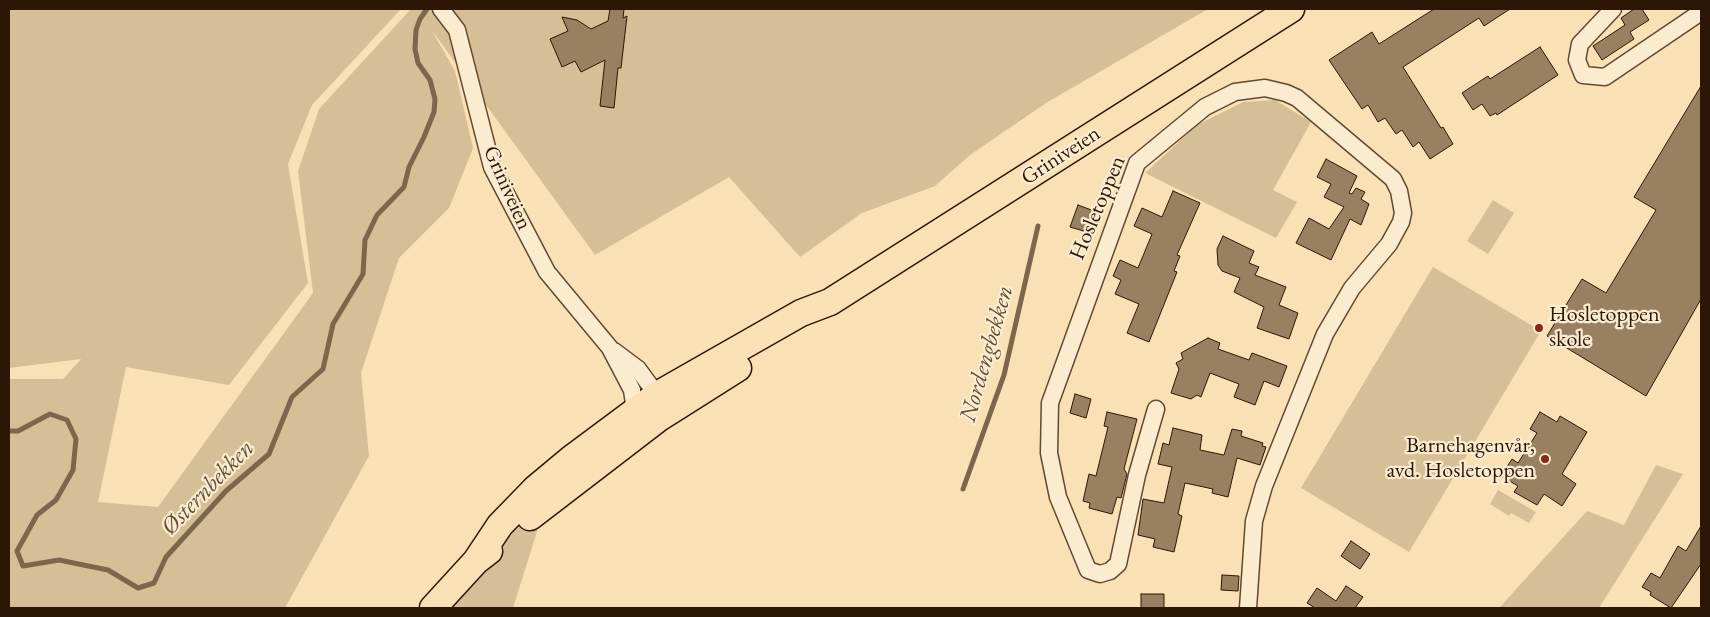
<!DOCTYPE html>
<meta charset="utf-8">
<style>
body{margin:0}
#map{position:relative;width:1710px;height:617px;overflow:hidden;background:#f9e1b5;font-family:"EB Garamond",serif}
canvas{display:block}
.frame{position:absolute;inset:0;border:10px solid #2e1607;pointer-events:none}
</style>
<div id="map">
<canvas width="1710" height="617"></canvas>
<div class="frame"></div>
</div>
<script>
const ctx = document.querySelector('canvas').getContext('2d');
ctx.lineJoin = 'round';
function fillPath(path, color) {
  ctx.fillStyle = color;
  ctx.fill(path, 'evenodd');
}
function shape(rows) {
  const path = new Path2D();
  for (const r of rows) {
    path.moveTo(r[0], r[1]);
    for (let i = 2; i < r.length; i += 2) path.lineTo(r[i], r[i + 1]);
  }
  return path;
}
function stroke(path, color, width, dash) {
  ctx.strokeStyle = color;
  ctx.lineWidth = width;
  ctx.lineCap = dash ? 'butt' : 'round';
  ctx.setLineDash(dash || []);
  ctx.stroke(path);
}
function label(font, color, halo, rows, align = 'center') {
  ctx.font = font + ' "EB Garamond",serif';
  ctx.lineWidth = 4.5;
  ctx.setLineDash([]);
  ctx.textBaseline = 'middle';
  ctx.strokeStyle = halo;
  ctx.fillStyle = color;
  for (const [text, x, y, turn = 0] of rows) {
    ctx.save();
    ctx.translate(x, y);
    ctx.rotate((+turn || 0) * Math.PI / 180);
    ctx.textAlign = isNaN(turn) ? turn : align;
    if (halo) ctx.strokeText(text, 0, 0);
    ctx.fillText(text, 0, 0);
    ctx.restore();
  }
}
fillPath(shape([
 [9,9,401,9,312,105,288,164,308,283,229,385,126,367,98,502,158,507,313,293,298,171,319,109,411,9,1208,9,1046,103,970,155,935,186,862,213,800,257,729,177,595,255,431,29,455,71,473,148,449,208,399,258,361,373,369,456,285,608,9,608,9,379,63,379,81,359,9,368],
 [1275,100,1311,122,1273,190,1297,202,1276,238,1145,173,1197,125,1243,102],
 [1493,200,1514,213,1488,254,1467,241],
 [1433,267,1541,331,1409,552,1301,488],
 [1656,465,1683,474,1599,608,1499,608,1587,511,1624,525],
 [1498,490,1536,512,1529,523,1511,513,1509,516,1490,504],
 [524,520,540,522,513,608,441,608,466,584]
]), '#d6be97');
stroke(shape([
 [9,431,18,431,50,414,67,420,76,439,73,470,56,500,37,515,17,551,23,566,59,560,108,570,138,588,154,583,166,557,226,491,269,454,292,397,323,369,333,324,363,274,365,240,377,215,404,187,409,167,424,137,434,112,435,99,430,80,418,63,415,49,416,30,420,19,427,9],
 [963,489,1004,375,1038,226]
]), '#7e664c', 5);
const building = shape([
 [610,9,624,9,623,18,627,16,621,68,618,68,614,108,600,106,605,60,581,72,575,61,562,67,550,39,568,31,562,17,577,20,591,29,608,21,610,9],
 [1434,9,1510,9,1484,26,1479,18,1403,67,1441,128,1443,127,1453,144,1430,159,1419,142,1413,147,1402,130,1396,134,1385,118,1378,122,1368,105,1362,109,1329,60,1372,32,1379,44,1434,9],
 [1634,9,1642,9,1649,20,1630,32,1634,39,1602,60,1593,46,1625,25,1621,18,1634,9],
 [1540,47,1558,75,1497,115,1496,113,1490,116,1482,104,1473,110,1462,93,1488,76,1490,79,1540,47],
 [1701,86,1701,299,1646,396,1547,336,1582,279,1606,293,1656,210,1634,197,1701,86],
 [1326,159,1357,176,1349,193,1352,194,1356,188,1365,192,1361,199,1369,204,1361,225,1350,219,1331,260,1296,243,1309,218,1329,229,1344,207,1324,197,1331,184,1317,177,1326,159],
 [1173,191,1200,203,1177,255,1180,256,1174,271,1177,272,1149,342,1127,333,1139,304,1115,294,1121,280,1113,276,1120,260,1138,268,1152,234,1134,226,1142,208,1162,217,1173,191],
 [1078,205,1094,211,1087,232,1070,227,1078,205],
 [1223,236,1254,251,1249,263,1259,267,1255,275,1286,287,1279,305,1298,313,1289,339,1257,328,1264,307,1234,292,1240,278,1222,271,1218,265,1217,249,1223,236],
 [1208,338,1220,343,1218,349,1249,360,1252,353,1287,366,1279,387,1264,381,1255,405,1234,397,1239,384,1210,373,1201,397,1197,395,1191,399,1171,393,1179,369,1176,363,1183,359,1181,353,1208,338],
 [1075,394,1091,399,1086,418,1070,413,1075,394],
 [1107,412,1137,419,1124,469,1127,474,1121,498,1117,497,1112,514,1089,508,1090,503,1083,501,1089,474,1096,476,1108,427,1104,426,1107,412],
 [1540,412,1557,422,1560,416,1587,432,1562,474,1576,484,1562,506,1544,494,1537,505,1514,492,1518,486,1501,476,1512,459,1518,463,1537,433,1530,429,1540,412],
 [1173,428,1202,435,1200,450,1224,455,1232,429,1242,431,1241,436,1263,443,1262,446,1266,447,1260,465,1237,458,1228,497,1212,493,1213,489,1185,483,1178,514,1182,516,1174,552,1153,547,1155,539,1138,535,1143,499,1164,503,1172,467,1158,464,1163,443,1169,445,1173,428],
 [1701,526,1701,564,1671,608,1650,595,1651,592,1642,587,1651,573,1660,578,1678,546,1686,551,1701,526],
 [1351,541,1370,554,1360,569,1341,556,1351,541],
 [1222,575,1239,576,1238,591,1221,590,1222,575],
 [1346,586,1363,597,1355,608,1315,608,1307,603,1317,588,1336,601,1346,586],
 [1141,594,1164,594,1164,608,1141,608,1141,594]
]);
fillPath(building, '#988061');
stroke(building, '#2e1607', 1);
const street = shape([
 [441,9,457,30,492,167,547,272,610,348,632,390,635,411],
 [1613,9,1580,44,1577,60,1583,75,1605,77,1701,12],
 [614,351,638,369,657,395,658,403],
 [1156,409,1137,475,1118,564,1110,571,1100,574,1088,570,1058,497,1049,453,1050,403,1137,163,1205,107,1235,92,1265,88,1286,93,1297,98,1393,179,1399,191,1403,213,1401,222,1389,244,1352,288,1325,334,1264,486,1254,521,1248,608]
]);
const primary = shape([
 [530,517,659,418,738,368],
 [476,561,500,525,535,489,571,459,657,395,801,313,830,302,1291,9],
 [433,608,476,561,489,551]
]);
stroke(street, '#614932', 19);
stroke(primary, '#2e1607', 29);
stroke(street, '#fbeccf', 16);
stroke(primary, '#f9e1b5', 26);
for (const [x, y, r, color] of [
 [1539,328,5,"#8f2418"],
 [1545,459,5,"#8f2418"]
]) {
  const dot = new Path2D();
  dot.arc(x, y, r, 0, 2 * Math.PI);
  ctx.fillStyle = color;
  ctx.fill(dot);
  stroke(dot, '#fbeccf', 2);
}
label('22px', '#2e1607', '#fbeccf', [
 ["Griniveien",1061,156,-33],
 ["Griniveien",507,188,66],
 ["Hosletoppen",1098,208,-67]
]);
label('22px', '#2e1607', '#fbeccf', [
 ["Hosletoppen",1549,315],
 ["skole",1549,340],
 ["Barnehagenvår,",1535,446,"right"],
 ["avd. Hosletoppen",1535,471,"right"]
], 'left');
label('italic 24px', '#644c35', '#fbeccf', [
 ["Nordengbekken",987,354,-74],
 ["Østernbekken",208,488,-46]
]);
</script>
